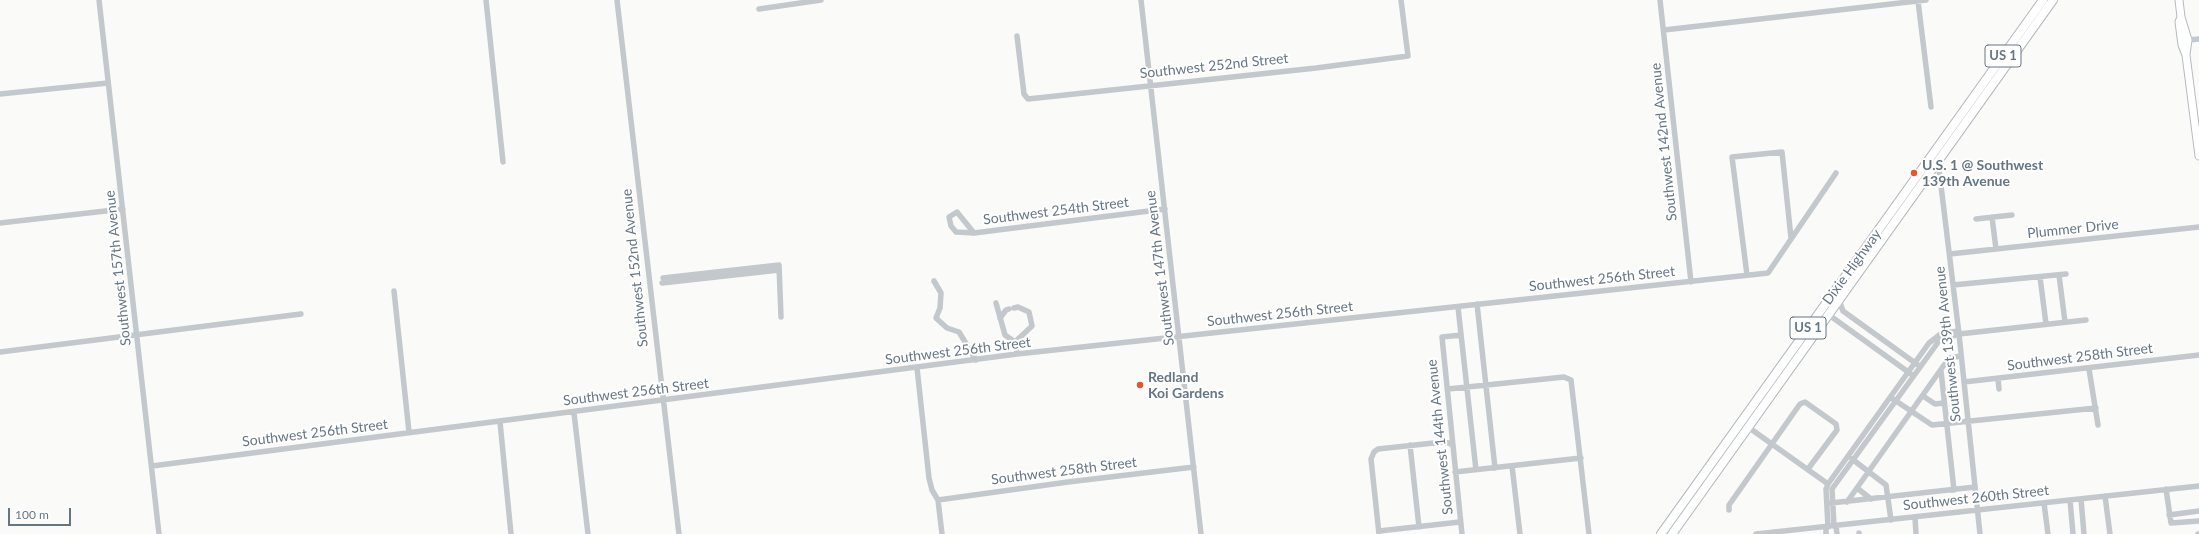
<!DOCTYPE html>
<style>
body{margin:0}
#map{position:relative;width:2199px;height:534px;overflow:hidden;background:#fafaf8;font-family:Lato,sans-serif}
canvas{display:block}
.scale{position:absolute;left:8px;top:508px;width:63px;height:18px;box-sizing:border-box;border:2px solid #657683;border-top:0;padding-left:5px;font-size:12px;line-height:14px;white-space:nowrap;color:#657683;-webkit-text-stroke:3px #fff;paint-order:stroke}
</style>
<div id="map">
<canvas width="2199" height="534"></canvas>
<div class="scale">100 m</div>
</div>
<script>
const ctx = document.querySelector('canvas').getContext('2d');
ctx.lineJoin = 'round';
function shape(rows) {
  const path = new Path2D();
  for (const r of rows) {
    path.moveTo(r[0], r[1]);
    for (let i = 2; i < r.length; i += 2) path.lineTo(r[i], r[i + 1]);
  }
  return path;
}
function stroke(path, color, width, dash) {
  ctx.strokeStyle = color;
  ctx.lineWidth = width;
  ctx.lineCap = dash ? 'butt' : 'round';
  ctx.setLineDash(dash || []);
  ctx.stroke(path);
}
function label(font, color, halo, rows, align = 'center') {
  ctx.font = font + ' Lato,sans-serif';
  ctx.lineWidth = 4;
  ctx.setLineDash([]);
  ctx.textBaseline = 'middle';
  ctx.strokeStyle = halo;
  ctx.fillStyle = color;
  for (const [text, x, y, turn = 0] of rows) {
    ctx.save();
    ctx.translate(x, y);
    ctx.rotate((+turn || 0) * Math.PI / 180);
    ctx.textAlign = isNaN(turn) ? turn : align;
    if (halo) ctx.strokeText(text, 0, 0);
    ctx.fillText(text, 0, 0);
    ctx.restore();
  }
}
const major = shape([
 [2179,0,2181,17,2188,40,2186,54],
 [2181,17,2179,22,2182,45,2186,55,2199,156]
]);
const highway = shape([
 [1661,534,2043,0],
 [1672,534,2053,0]
]);
stroke(major, '#b5babe', 9);
stroke(highway, '#b4b9bd', 10);
stroke(shape([
 [99,0,159,534],
 [486,0,503,162],
 [617,0,679,534],
 [1141,0,1201,534],
 [1660,0,1691,282],
 [1918,1,1931,107],
 [759,9,821,0],
 [1664,30,1926,0],
 [1017,36,1024,94,1028,99,1316,68,1408,56,1401,0],
 [2188,40,2199,39],
 [0,94,108,83],
 [1938,161,1959,334,1980,534],
 [1992,217,1996,249],
 [1976,219,2012,215],
 [0,223,123,209],
 [974,233,957,212,949,217,951,226,956,232,974,233,1165,209],
 [1950,254,2199,227],
 [1747,275,1732,157,1782,152,1791,238],
 [2059,275,2065,322],
 [2040,277,2046,324],
 [663,278,779,265,781,317],
 [934,281,941,293,940,308,936,318,947,328,959,332,976,360],
 [662,283,779,270],
 [1953,285,2066,274],
 [394,291,409,432],
 [1839,300,1843,311,1918,365],
 [996,303,1005,335,1015,342,1017,354],
 [1477,304,1495,468],
 [1458,307,1476,470],
 [1014,308,1018,307,1029,312,1032,326,1015,342],
 [1829,315,1911,374],
 [1000,318,1006,310,1009,309],
 [1461,335,1442,337,1462,534],
 [0,352,301,314],
 [917,368,929,478,932,490,938,500,942,534],
 [2089,369,2098,425],
 [1941,371,1954,490],
 [1998,379,1999,389],
 [1964,382,2199,355],
 [1448,389,1564,377,1571,380,1589,534],
 [1923,396,1935,404,1944,403],
 [1893,399,1932,425,2096,408],
 [574,413,588,534],
 [500,422,511,534],
 [1748,427,1828,484],
 [1410,445,1419,527],
 [1852,459,1886,485,1891,520],
 [152,466,1017,354,1768,273,1836,173],
 [1512,466,1520,534],
 [1455,472,1581,458],
 [1857,488,1871,499],
 [2166,489,2171,523,2199,521],
 [2105,496,2110,534],
 [2081,499,2084,534],
 [938,500,1068,482,1194,467],
 [2070,500,2073,534],
 [1847,502,1949,358,1961,356],
 [1831,503,1975,487],
 [2044,503,2048,534],
 [1729,510,1729,505,1800,404,1805,402,1836,424,1837,430,1808,469],
 [2169,515,2199,511],
 [1915,517,1916,534],
 [1834,526,1832,489,1939,341,1959,334,2086,320],
 [1836,526,1837,534],
 [1826,527,1826,534],
 [1828,527,1826,489,1828,484,1929,343,1942,333,1959,331],
 [1379,531,1460,522],
 [1859,533,1859,534],
 [1379,534,1371,459,1374,452,1378,449,1443,442,1449,443,1452,445],
 [1756,534,2199,486],
 [2198,534,2199,534]
]), '#c3c8cc', 5.5);
stroke(major, '#fff', 7);
stroke(highway, '#fff', 8);
for (const [x, y, r, color] of [
 [1914,173,4,"#e4572e"],
 [1140,385,4,"#e4572e"]
]) {
  const dot = new Path2D();
  dot.arc(x, y, r, 0, 2 * Math.PI);
  ctx.fillStyle = color;
  ctx.fill(dot);
  stroke(dot, '#fff', 1.5);
}
for (const [x, y, w] of [
 [2003,56,36],
 [1808,328,36]
]) {
  const box = new Path2D();
  box.roundRect(x - w / 2, y - 11, w, 22, 3);
  ctx.fillStyle = '#fff';
  ctx.fill(box);
  stroke(box, '#657683', 1);
}
label('bold 13px', '#657683', null, [
 ["US 1",2003,56],
 ["US 1",1808,328]
]);
label('14px', '#657683', '#fff', [
 ["Southwest 252nd Street",1214,66,-6],
 ["Southwest 142nd Avenue",1664,142,-96],
 ["Southwest 254th Street",1056,211,-7],
 ["Plummer Drive",2073,229,-6],
 ["Dixie Highway",1852,267,-54],
 ["Southwest 157th Avenue",118,268,-96],
 ["Southwest 152nd Avenue",635,268,-96],
 ["Southwest 147th Avenue",1160,268,-97],
 ["Southwest 256th Street",1602,279,-6],
 ["Southwest 256th Street",1280,314,-6],
 ["Southwest 139th Avenue",1948,344,-96],
 ["Southwest 256th Street",958,351,-7],
 ["Southwest 258th Street",2080,357,-7],
 ["Southwest 256th Street",636,392,-7],
 ["Southwest 256th Street",315,433,-7],
 ["Southwest 144th Avenue",1440,437,-96],
 ["Southwest 258th Street",1064,471,-7],
 ["Southwest 260th Street",1976,498,-6]
]);
label('bold 14px', '#657683', '#fff', [
 ["U.S. 1 @ Southwest",1922,165],
 ["139th Avenue",1922,181],
 ["Redland",1148,377],
 ["Koi Gardens",1148,393]
], 'left');
</script>
